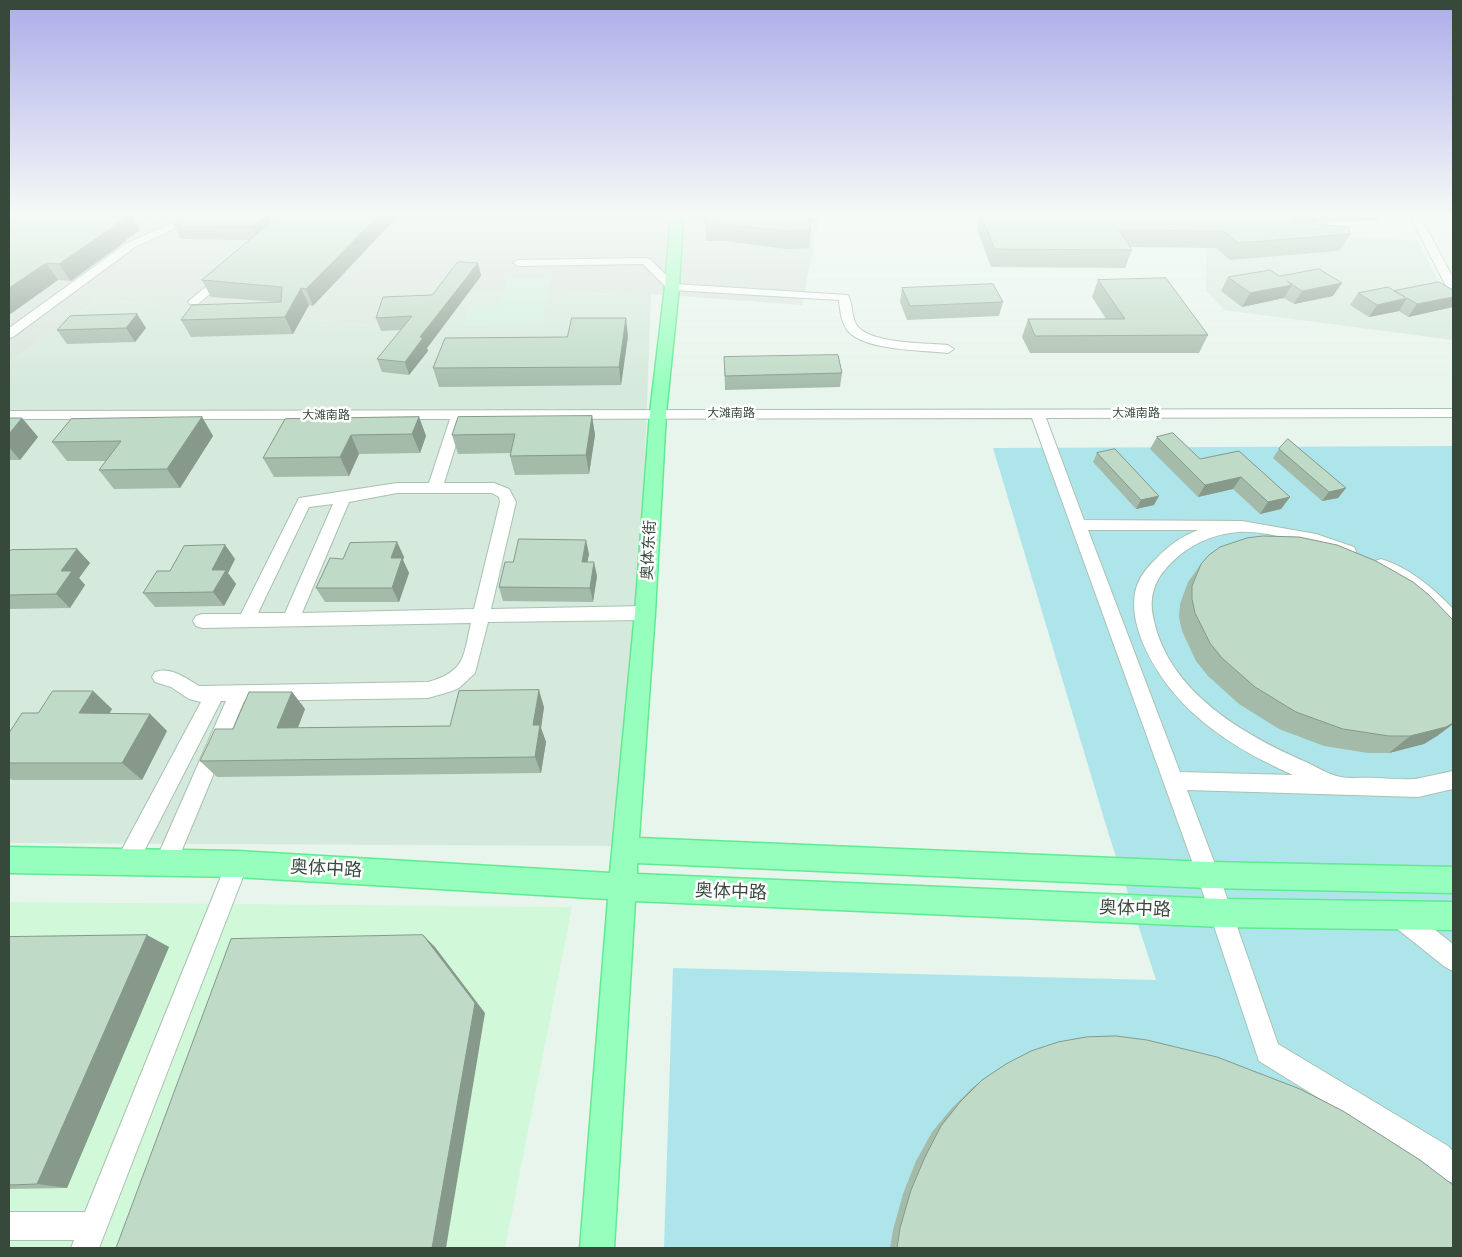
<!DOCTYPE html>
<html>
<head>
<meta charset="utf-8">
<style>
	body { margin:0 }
	#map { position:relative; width:1462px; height:1257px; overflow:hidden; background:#e8f5ec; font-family:Cabin,sans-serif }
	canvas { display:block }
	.frame { position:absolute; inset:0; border:10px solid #36493b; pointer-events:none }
</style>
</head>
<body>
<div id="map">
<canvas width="1462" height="1257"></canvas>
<div class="frame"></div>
</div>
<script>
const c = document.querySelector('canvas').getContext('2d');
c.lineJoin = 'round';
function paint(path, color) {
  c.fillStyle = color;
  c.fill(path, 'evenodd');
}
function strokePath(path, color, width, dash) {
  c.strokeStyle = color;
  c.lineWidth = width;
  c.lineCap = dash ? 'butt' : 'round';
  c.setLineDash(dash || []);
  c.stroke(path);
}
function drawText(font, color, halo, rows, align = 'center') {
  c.font = font + ' Cabin,"Noto Sans SC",sans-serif';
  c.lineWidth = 5;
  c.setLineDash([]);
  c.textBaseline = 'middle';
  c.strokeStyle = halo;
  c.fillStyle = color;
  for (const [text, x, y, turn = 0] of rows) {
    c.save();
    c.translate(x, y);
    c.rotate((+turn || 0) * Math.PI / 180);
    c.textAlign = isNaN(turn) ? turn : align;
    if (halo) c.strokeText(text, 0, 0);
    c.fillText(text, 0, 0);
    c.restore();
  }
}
const residential = new Path2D(`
	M1292,233l126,8 35,70v29l-229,-30 -18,-19v-48z
	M468,292l183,2 -20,552 -622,-3v-481l89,-63 338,32z`);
const commercial = new Path2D(`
	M9,902l563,5 -67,341h-496z`);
const industrial = new Path2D(`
	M9,214l147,3 86,-3h578l-18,91 -151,-11 -182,-2 -33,39 -338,-32 -89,63z`);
const education = new Path2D(`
	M508,279h43l-9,45 -79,2 6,-19 31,-1z`);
const green = new Path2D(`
	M1453,446v802h-789l9,-280 483,12 -48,-148 -115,-384z`);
const minor = new Path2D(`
	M193,214h13l-71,33 -122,90 -4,1v-10l118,-85z
	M1409,214h10l34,64v13l-6,-3z
	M646,258l4,1 25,25 173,11c5,8 3,20 8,29 11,20 71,19 92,21l6,4 -6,4c-26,-3 -84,-2 -101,-23 -6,-9 -7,-20 -8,-30l-167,-10 -4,-1 -25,-25 -125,2 -5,-3 5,-3z
	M225,273l4,1 2,2 -2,2 -31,26h-8l-2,-2 2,-2 31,-26z
	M1453,409v8l-407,1 38,102 158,1 74,13 38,13 2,4 -2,4 -6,2c-33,-10 -76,-27 -110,-25 -26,2 -49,13 -67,31 -17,17 -23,34 -17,58 16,72 90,114 152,141 11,5 23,13 35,15 11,2 23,0 34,1 14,0 31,3 45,0 11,-2 22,-5 33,-7v18l-35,8 -231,-7 32,85 59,169 170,102 5,5v32l-10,-4 -15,-13 -169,-105 -62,-186 -165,-457 -568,1 -20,64h50l15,6 7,13 -25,107 154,-3 6,2 3,5 -3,5 -6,2 -157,2 -13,51 -16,15 -7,3 -24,7 -184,3 -70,168 -8,3 -8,-3 -3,-7 71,-161h-5l-86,168 -8,3 -8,-3 -3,-7 3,-7 82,-153 -12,-3 -18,-12 -16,-5 -3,-5 3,-5c15,-6 31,6 44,14l229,-4c38,-11 35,-25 43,-59l-269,5 -6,-2 -3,-5 3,-5 6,-2h39l58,-116 98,-15h32l21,-64h-441v-8zM397,493h95l7,4 1,5 -26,107 -172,4 47,-111zM333,504l-48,109h-27l51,-106zM1088,530h110c-16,6 -30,16 -41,28 -10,9 -20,22 -22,35 -7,41 29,94 58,120 29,27 64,46 100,62l-113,-3z
	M1381,559c27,8 54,30 72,50v19l-6,-2 -33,-32 -39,-25 -2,-4 2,-4z
	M237,854l8,3 3,7 -149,384h-28l3,-8h-65v-28h76l141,-348 3,-7z
	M1398,904l8,3 47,37v27l-8,-4 -55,-44 -3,-8 3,-8z`);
const major = new Path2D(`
	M671,214h12l-4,73 -13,126 -11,200 -16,225 569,24 245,5v26l-245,-5 -571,-25v11l585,25 231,3v28l-231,-3 -587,-26 -21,347h-34l28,-349 -371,-22 -228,-4v-26l228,4 373,22 25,-260 15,-200 15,-126z`);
const wall = new Path2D(`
	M9,214l131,16 -14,10v1l-55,40 -13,-1 -49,35z
	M281,214l32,92 -4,-1 -16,29 -102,3 -10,-17 96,-18 -66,-5 -9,-17 47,-40 -68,-1 -7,-14 98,-4z
	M705,214h110l-1,8h-5l2,8 -2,18 -22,1 -63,-8h-18z
	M980,214h401l-4,6 -70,3 43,11 -11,17 -109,9 -14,-12 -86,-1 2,3 -7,18 -134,-1 -14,-38z
	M478,263l3,13 -54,72 1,3 -19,24 -27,-3 -5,-13 24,-29 -20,1 -5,-13 56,-23z
	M1279,276l54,20 -39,8 -10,-6 -42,9 -21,-16 7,-14z
	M1098,280l110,55 -9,18h-169l-8,-16 6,-18h78l-14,-22z
	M902,288l101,14 -4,14 -92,4 -7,-18z
	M1453,290v17l-45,10 -9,-6 -30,6 -19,-12 8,-12 36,-2z
	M137,314l9,14 -11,14 -68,2 -10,-14z
	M628,336l-7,49 -182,2 -6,-19z
	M724,357l118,16 -2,14 -115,3z
	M592,416l3,19 -6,39 -74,1 -5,-19v-3l-52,1 -6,-19z
	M202,417l11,19 -33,52 -66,1 -15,-19 7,-9h-39l-15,-19z
	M419,417l7,19 -6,17 -61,1 -10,22 -75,1 -11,-19 22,-39z
	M9,418h13l16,19 -18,23h-11z
	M1157,437l43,22 90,38 -9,12 -21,5 -27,-25 -35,8 -48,-48z
	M1279,449l67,39 -8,10 -16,3 -49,-43z
	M1097,453l57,52 -18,4 -43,-47z
	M397,542l7,15 -1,3 6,13 -10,29h-74l-9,-14 27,-29z
	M225,545l10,14 -7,14 8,11 -12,22 -69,1 -12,-14 27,-22z
	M77,549l13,14 -11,15 6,7 -15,23 -61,1v-57z
	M589,554l-2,8 10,14 -4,26 -90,-1 -4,-14 14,-25z
	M1201,564l252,56v104l-16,12 -13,8 -35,9h-21l-44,-7 -45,-17 -40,-25 -31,-28 -12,-15 -14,-30 -3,-14 1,-13 8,-22z
	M93,691l19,18 -3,4 41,1 17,17 -25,49h-130l-3,-2v-45l29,-20z
	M292,692l13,17 -7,19 152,-2 94,-19 -3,21 5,14 -5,31 -324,4 -17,-16 33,-32z
	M147,935l22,12 -102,241 -58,1v-252z
	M982,1080l471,168h-563l3,-18 10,-36 13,-33 16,-29 19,-23 21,-21z`);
const shadedWall = new Path2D(`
	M131,214l9,16 -14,10v1l-55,40 -12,-17z
	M269,214l5,12 -16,15 -7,-14z
	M380,214h20l-87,92 -7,-17z
	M46,263l12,17 -49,35v-27z
	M478,263l3,13 -54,72 1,3 -19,24 -4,-13 15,-25z
	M1342,283l-9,13 -39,8 8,-13z
	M1292,285l-8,13 -42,9 8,-14z
	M301,288l8,17 -16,29 -8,-17z
	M1453,297v10l-45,10 9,-13z
	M1407,298l-8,13 -30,6 8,-12z
	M137,314l9,14 -11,14 -9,-14z
	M626,318l2,18 -7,49 -2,-18z
	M592,416l3,19 -6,39 -3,-19z
	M202,417l11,19 -33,52 -13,-19z
	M419,417l7,19 -6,17 -8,-19z
	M22,418l16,19 -18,23 -11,-13v-13z
	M351,435l8,19 -10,22 -9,-19z
	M1241,477l-8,12 -35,8 7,-12z
	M1346,488l-8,10 -16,3 7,-9z
	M1159,496l-5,9 -18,4 5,-9z
	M1290,497l-9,12 -21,5 8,-12z
	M586,540l3,14 -4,22 -3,-14z
	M397,542l7,15 -1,3 6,13 -10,29 -7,-14 -1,-30z
	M225,545l10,14 -7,14 8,11 -12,22 -11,-14 -1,-22z
	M77,549l13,14 -11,15 6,7 -15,23 -14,-14 5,-23z
	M594,562l3,14 -4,26 -3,-14z
	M539,690l5,17 -3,21 5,14 -5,31 -6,-16 -2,-32z
	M93,691l19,18 -13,21 -20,-17z
	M292,692l13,17 -14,36 -14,-17z
	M150,714l17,17 -25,49 -20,-17z
	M1453,723v1l-16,12 -13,8 -35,9 21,-17z
	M147,935l22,12 -102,241 -30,-4z
	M423,935l12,12 50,66 -39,235h-14z`);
const building = new Path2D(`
	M9,214h122l-16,11h1l-57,39 -13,-1 -37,25z
	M187,214h81l-17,13 -77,-2z
	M281,214h99l-74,75 -5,-1 -16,29 -104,3 11,-15 89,-3 1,-15 -80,-7z
	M705,214h102l4,16 -23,1 -65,-7h-17z
	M981,214h311v8l57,5 1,7 -112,9 -14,-12 -105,-1 13,20 -137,-1z
	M458,262l20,1 -58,74 3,1 -18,24 -28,-3 35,-43 -36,2 7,-21 49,-2z
	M1319,269l23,14 -40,8 -15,-10 5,4 -42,8 -22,-16 42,-7 9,6z
	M1166,278l42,57 -173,1 -7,-17h97l-27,-39z
	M1439,282l14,8v7l-36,7 -10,-6 -30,7 -19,-12 30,-6 17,10 -11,-6z
	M993,284l10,18 -93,4 -8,-18z
	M137,314l-11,14 -69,2 13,-14z
	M572,318h54l-7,49 -186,1 12,-30 122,-1z
	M838,355l4,18 -117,3 -1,-19z
	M592,416l-6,39 -76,1 5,-22 -63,1 6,-18z
	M202,417l-35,52 -68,1 22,-29 -69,1 19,-23z
	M419,417l-7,17 -61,1 -11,22 -77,1 22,-39z
	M9,418h13l-13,16z
	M1173,433l27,26 39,-8 51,46 -22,5 -27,-25 -36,8 -48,-48z
	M1288,439l58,49 -17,4 -50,-43z
	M1115,449l44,47 -18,4 -44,-47z
	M1263,536l36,1 38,8 39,16 37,21 16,13 24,25v103l-7,4 -36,9h-21l-46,-7 -47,-17 -41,-25 -33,-29 -12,-15 -15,-30 -3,-14v-13l9,-22 8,-9 11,-8 27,-9z
	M519,539l67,1 -4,22h12l-4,26 -91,-1 6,-25h8z
	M397,542l-6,16h11l-10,30h-76l14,-30 13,1 7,-16z
	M225,545l-13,25h14l-13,22 -70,1 14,-22h13l14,-25z
	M77,549l-16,22h11l-16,23 -47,1v-43l2,-2z
	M539,690l-6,35h7l-5,32 -335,4 15,-32h18l16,-37h43l-15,36 173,-2 9,-35z
	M53,691h40l-14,22 71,1 -28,49h-113v-30l13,-20h16z
	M147,935l-110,249 -28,1v-248z
	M423,935l52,68 -43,245h-316l115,-309z
	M1116,1036l31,4 70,17 83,32 43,22 77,49 33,25v63h-556l3,-20 11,-38 14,-33 16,-31 19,-24 22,-22 24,-16 25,-13 27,-9 28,-5z`);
const farStreetnames = [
	["大滩南路",731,413],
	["大滩南路",1136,413],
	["大滩南路",326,415]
];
const streetNames = [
	["奥体东街",649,550,-87]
];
const nearStreetnames = [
	["奥体中路",326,869,3],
	["奥体中路",731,892,2],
	["奥体中路",1135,909,2]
];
paint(residential, '#d5e9dc');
paint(commercial, '#d2f8da');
paint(industrial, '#d9e4db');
paint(education, '#d1efdc');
paint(green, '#aee5eb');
strokePath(minor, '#a9c1b1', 2);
strokePath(major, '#5feb90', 3);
paint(minor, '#fff');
paint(major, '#96ffbd');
paint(wall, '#a4bbaa');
paint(shadedWall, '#86998b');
paint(building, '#bfdac6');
strokePath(building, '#86998b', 1);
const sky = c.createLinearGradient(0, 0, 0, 390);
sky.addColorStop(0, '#adaceb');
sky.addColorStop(0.55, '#f5faf6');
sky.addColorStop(1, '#f5faf600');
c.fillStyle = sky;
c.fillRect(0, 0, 1462, 390);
drawText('12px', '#36493b', '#fff', farStreetnames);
drawText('15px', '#36493b', '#fff', streetNames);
drawText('18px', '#36493b', '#fff', nearStreetnames);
</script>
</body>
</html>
